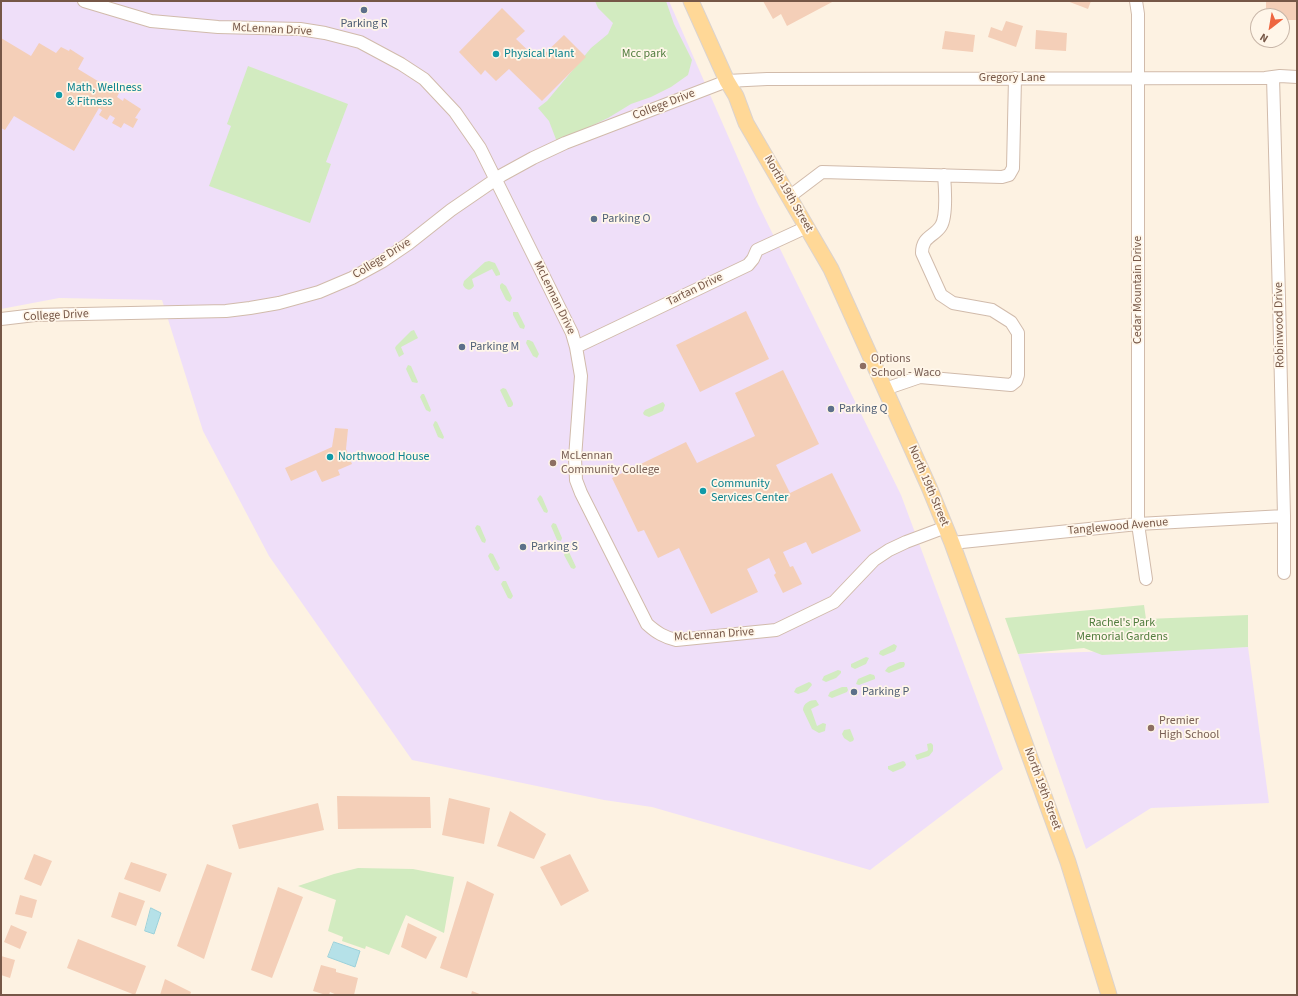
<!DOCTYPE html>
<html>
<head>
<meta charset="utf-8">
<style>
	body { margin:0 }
	#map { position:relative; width:1298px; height:996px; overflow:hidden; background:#fdf2e2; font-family:"Source Sans 3",sans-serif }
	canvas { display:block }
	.frame { position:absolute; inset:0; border:2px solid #765747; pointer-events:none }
	.north { position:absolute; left:1250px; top:8px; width:40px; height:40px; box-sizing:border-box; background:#fff6e9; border:1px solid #c8b6a8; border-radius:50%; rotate:211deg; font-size:11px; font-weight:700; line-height:16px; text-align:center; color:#765747 }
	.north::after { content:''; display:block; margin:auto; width:14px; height:18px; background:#ee6640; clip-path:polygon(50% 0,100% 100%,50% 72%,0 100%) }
</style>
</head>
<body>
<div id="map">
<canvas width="1298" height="996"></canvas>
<div class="frame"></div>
<div class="north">N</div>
</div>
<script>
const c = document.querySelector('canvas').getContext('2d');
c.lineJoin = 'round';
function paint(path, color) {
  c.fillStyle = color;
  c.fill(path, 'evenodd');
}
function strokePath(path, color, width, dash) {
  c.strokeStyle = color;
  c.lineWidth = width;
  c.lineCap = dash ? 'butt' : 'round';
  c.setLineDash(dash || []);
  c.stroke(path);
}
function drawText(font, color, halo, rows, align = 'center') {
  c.font = font + ' "Source Sans 3",sans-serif';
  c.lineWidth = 3.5;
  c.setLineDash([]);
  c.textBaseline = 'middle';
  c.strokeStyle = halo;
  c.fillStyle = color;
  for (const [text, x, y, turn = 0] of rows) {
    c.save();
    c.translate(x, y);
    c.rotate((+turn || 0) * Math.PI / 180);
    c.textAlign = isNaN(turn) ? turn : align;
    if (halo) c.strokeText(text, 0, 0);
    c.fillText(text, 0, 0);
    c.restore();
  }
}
const education = new Path2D(`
	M1,1h668l88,201 144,293 102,274 -133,101 -218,-63 -48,-7 -192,-40 -143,-204 -66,-125 -41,-131 -103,-2 -58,11z
	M1248,647l21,156 -118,5 -65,41 -68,-195z`);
const green = new Path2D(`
	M595,1h71l8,23 18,36 -4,15 -17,12 -20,10 -20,7 -23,14 -51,24 -8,-21 -11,-13 9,-7 44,-53 17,-14 5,-11 -15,-15z
	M248,66l100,38 -22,58 5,2 -21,59 -101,-37 22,-60 -4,-2z
	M489,261l6,2 5,10v2l-4,1 -4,-7 -20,10 2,7c-3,5 -8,5 -11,-1l1,-4 21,-19z
	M502,283l4,3 6,12 -2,4 -4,-2 -6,-12v-3z
	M513,312h5l7,14 -1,3 -4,-1 -7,-13z
	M414,330l4,8 -17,9 3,7 -5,3 -4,-9 1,-2 15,-15z
	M527,340h2l4,2 6,12 -2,4 -4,-2 -7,-13z
	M408,365l3,1 7,16 -1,1 -5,-1 -6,-13z
	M503,388l3,1 7,14v2l-2,2h-3l-8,-17z
	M422,394h2l7,16 -1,2 -4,-2 -6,-13z
	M663,402l2,3 -2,6 -14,6 -5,-2 -1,-2 2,-3z
	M435,421l2,1 7,15 -1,2 -5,-2 -5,-12z
	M540,495l2,2 6,14 -1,2 -3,-1 -7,-13z
	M553,523l3,1 6,14 -1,3 -4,-1 -6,-14z
	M477,525l3,1 6,14 -1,3 -3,-1 -7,-14z
	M566,551l3,1 7,15 -2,2 -3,-1 -7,-13z
	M490,553l3,1 7,14 -2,3 -3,-1 -7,-14z
	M503,581h3l7,15 -2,3 -3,-1 -7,-14z
	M1144,605l2,14 102,-4v32l-146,8 -18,-7 -66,6 -13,-36z
	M894,644l3,2 -2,5 -12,5 -4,-2 1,-3z
	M866,657l3,1 -3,6 -11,5 -4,-2v-3z
	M900,662h4l1,2 -1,3 -15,6 -4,-2 3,-4z
	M838,670l3,1v2l-5,5 -10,4 -4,-2 2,-4z
	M870,674l4,1 1,2v2l-16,6 -3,-1 2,-5z
	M809,682l2,1 1,2 -5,6 -9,3 -4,-2 2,-4z
	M842,687h5l1,3 -1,2 -15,6 -4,-2 2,-4z
	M816,700l3,5 -8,4 6,17 6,-3 3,1 -1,7 -6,2 -7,-4 -9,-19c0,-7 7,-10 13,-10z
	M850,729l4,10 -1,2 -3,1 -6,-4 -2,-4 2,-4z
	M931,743l2,2v6l-4,5 -12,4 -2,-5 12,-4 1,-1 -1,-6z
	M903,761l2,1 1,3 -3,3 -10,4 -5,-3v-3h1z
	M358,868l55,1 41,8 -10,56 -38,-18 -17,40 -23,-9 -1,3 -23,-8 1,-4 -15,-6 8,-31 -38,-14 36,-12z`);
const water = new Path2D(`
	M151,908l10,5 -7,21 -9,-3z
	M334,942l26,9 -5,16 -27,-10z`);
const building = new Path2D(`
	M763,1h71l-47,25 -6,-12 -8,5z
	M1067,1h24l-3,8z
	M1266,1h31v19h-15v-4h-16z
	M502,8l23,23 -9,8 22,21 26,-25 22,22 -44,44 -33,-32 -13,12 -11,-11 -4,5 -22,-23z
	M1006,21l17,5 -7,21 -28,-10 3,-10 11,4z
	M1036,30l31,3 -1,18 -31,-2z
	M945,31l30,4 -2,17 -31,-3z
	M1,38l30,18 8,-13 17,10 5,-6 8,4 1,-2 14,9 -6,11 28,17 -1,4 3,2 2,-4 9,5 -2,4 6,4 1,-3 17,11 -6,9 3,1 -5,9 -9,-5 -3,5 -9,-5 3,-5 -5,-3 -3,5 -8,-5 3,-5 -3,-2 -25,43 -60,-35 -9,14 -4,-2z
	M746,311l23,48 -69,33 -24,-47z
	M783,370l36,74 -43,21 14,28 42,-20 29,58 -49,23 -6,-12 -23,10 7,15 3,-1 9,18 -19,9 -9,-18 2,-2 -7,-15 -22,11 11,23 -47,22 -32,-66 -21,10 -14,-28 -6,2 -26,-54 74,-36 11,21 58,-27 -20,-43z
	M335,428l13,1 -2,20 6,15 -14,6 2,5 -18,7 -6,-12 -25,11 -6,-13 47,-21z
	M337,796l93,1 1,31 -93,1z
	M449,798l41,10 -6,36 -42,-9z
	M318,803l6,27 -85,19 -7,-24z
	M510,811l36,23 -12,25 -37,-13z
	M34,854l18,7 -11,25 -17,-7z
	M570,854l19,37 -28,15 -21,-39z
	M131,862l36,12 -7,18 -36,-13z
	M207,864l25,9 -28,86 -27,-13z
	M467,881l27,13 -27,84 -27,-10z
	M278,887l25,10 -31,81 -21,-8z
	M119,892l26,9 -9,25 -25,-9z
	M20,895l17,5 -5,18 -17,-4z
	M408,923l29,14 -11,22 -25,-12z
	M11,925l16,7 -7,17 -16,-7z
	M78,939l68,27 -11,29 -68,-27z
	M1,956l14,4 -5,18 -9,-3z
	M321,965l15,4v3l22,6 -4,17h-17l-7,-3 -1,3h-3l-13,-4z
	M165,979l26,13 -1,3h-30z
	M472,991l10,4h-11z`);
const minor = new Path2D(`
	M84,1l67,20 67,6 82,2 25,4 35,9 41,22 23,15 31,33 25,36 92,185 4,14 5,29 -6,82 1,22 5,13 66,131c10,9 17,13 29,16l100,-10 58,-28 40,-42 15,-10 17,-8 40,-15
	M1136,1l2,13v510l8,55
	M1273,77l6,221 5,218v57
	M789,197l33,-25 180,5 7,-2 4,-7 2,-90
	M1,319l34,-4 191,-4 24,-3 29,-5 40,-11 33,-14 31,-17 25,-17 43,-34 51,-35 31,-17 32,-15 162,-62 40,-2 498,-1 15,-2 17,1
	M576,347l172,-82 5,-6 4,-9 50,-23
	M885,389l35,-12 91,8 5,-4 2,-6v-42l-7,-11 -19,-12 -39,-7 -12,-8 -19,-42c0,-17 12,-16 19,-27 6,-10 4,-39 3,-51
	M952,543l186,-19 146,-8`);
const major = new Path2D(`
	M691,1l36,80 9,15 10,27 85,146 98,218 23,56 116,319 41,133`);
const markers = [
	[364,10,4,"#5c6f8a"],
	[496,54,4,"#0f9aa8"],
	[59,95,4,"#0f9aa8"],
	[594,219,4,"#5c6f8a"],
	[462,347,4,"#5c6f8a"],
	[863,366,4,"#8d6e63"],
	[831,409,4,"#5c6f8a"],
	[330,457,4,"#0f9aa8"],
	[553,463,4,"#8d6e63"],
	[703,491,4,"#0f9aa8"],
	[523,547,4,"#5c6f8a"],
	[854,692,4,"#5c6f8a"],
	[1151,728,4,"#8d6e63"]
];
const serviceNames = [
	["Parking R",364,24,"center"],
	["Parking O",602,219],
	["Parking M",470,347],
	["Parking Q",839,409],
	["Parking S",531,547],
	["Parking P",862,692]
];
const streetNames = [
	["McLennan Drive",272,30,3],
	["Gregory Lane",1012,78],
	["College Drive",664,105,-21],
	["North 19th Street",788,194,60],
	["College Drive",382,259,-32],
	["Tartan Drive",695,290,-26],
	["Cedar Mountain Drive",1138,290,-90],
	["McLennan Drive",554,298,64],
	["College Drive",56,316,-3],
	["Robinwood Drive",1280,325,-91],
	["North 19th Street",928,486,67],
	["Tanglewood Avenue",1118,527,-5],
	["McLennan Drive",714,635,-4],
	["North 19th Street",1042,789,70]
];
const cultureNames = [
	["Physical Plant",504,54],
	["Math, Wellness",67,88],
	["& Fitness",67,102],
	["Northwood House",338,457],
	["Community",711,484],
	["Services Center",711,498]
];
const parkNames = [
	["Mcc park",644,54],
	["Rachel's Park",1122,623],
	["Memorial Gardens",1122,637]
];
const educationNames = [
	["Options",871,359],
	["School - Waco",871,373],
	["McLennan",561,456],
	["Community College",561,470],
	["Premier",1159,721],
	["High School",1159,735]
];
paint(education, '#efdff9');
paint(green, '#d2ebc0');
paint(water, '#b5e1e8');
strokePath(water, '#9bd1da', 1);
paint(building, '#f4cfb8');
strokePath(minor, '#d1bbab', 14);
strokePath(major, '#dbd3cf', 17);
strokePath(minor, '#fff', 12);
strokePath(major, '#ffd897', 15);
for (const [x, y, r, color] of markers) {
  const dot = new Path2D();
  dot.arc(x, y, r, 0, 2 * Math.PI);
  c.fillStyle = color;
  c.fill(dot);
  strokePath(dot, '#fff6e9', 1.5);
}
drawText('12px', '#4e5e75', '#fff6e9', serviceNames, 'left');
drawText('12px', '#765747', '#fff6e9', streetNames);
drawText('12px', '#0d838f', '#fff6e9', cultureNames, 'left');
drawText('12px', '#517d3e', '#fff6e9', parkNames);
drawText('12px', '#785e54', '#fff6e9', educationNames, 'left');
</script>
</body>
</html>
